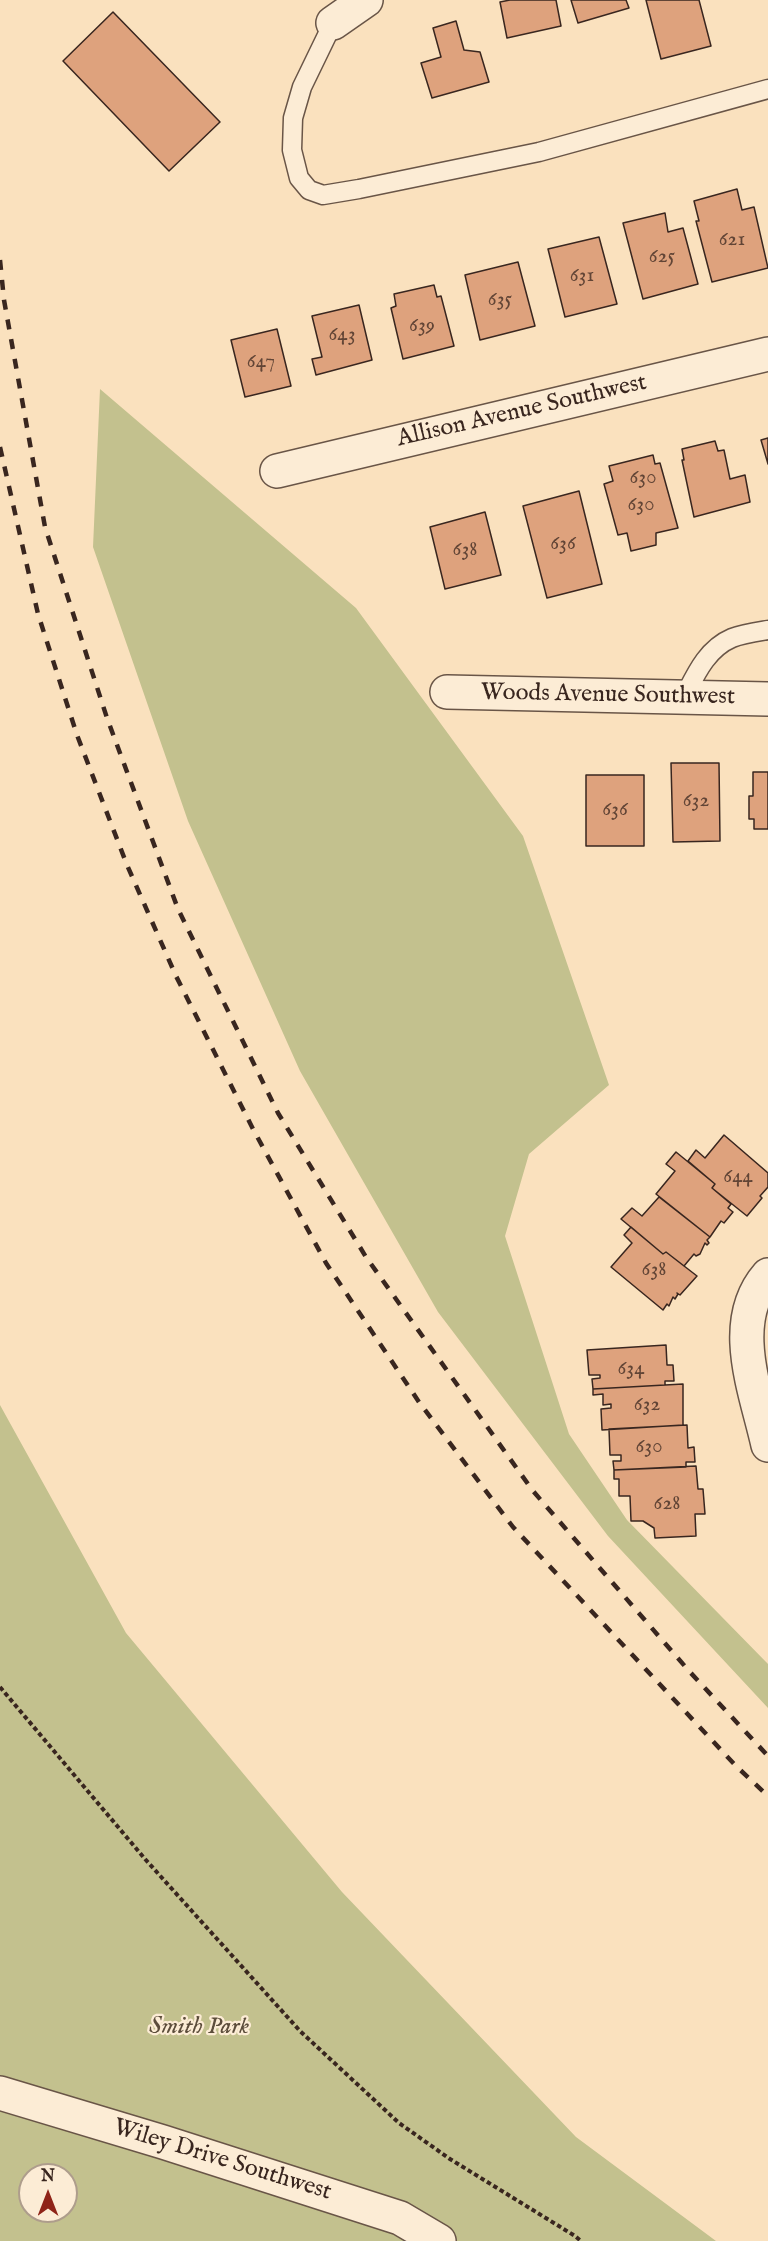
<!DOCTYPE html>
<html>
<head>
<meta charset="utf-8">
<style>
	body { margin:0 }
	#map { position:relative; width:768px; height:2241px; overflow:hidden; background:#fae1be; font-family:"IM FELL English",serif }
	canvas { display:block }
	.north { position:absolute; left:18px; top:2163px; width:60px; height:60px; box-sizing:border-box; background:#fcecd5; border:2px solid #ae9d8c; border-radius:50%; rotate:0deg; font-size:16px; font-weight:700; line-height:24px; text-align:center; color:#39261f }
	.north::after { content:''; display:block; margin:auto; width:21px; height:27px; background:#8f2418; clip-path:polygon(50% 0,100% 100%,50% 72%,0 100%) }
</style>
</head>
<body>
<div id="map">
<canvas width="768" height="2241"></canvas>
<div class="north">N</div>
</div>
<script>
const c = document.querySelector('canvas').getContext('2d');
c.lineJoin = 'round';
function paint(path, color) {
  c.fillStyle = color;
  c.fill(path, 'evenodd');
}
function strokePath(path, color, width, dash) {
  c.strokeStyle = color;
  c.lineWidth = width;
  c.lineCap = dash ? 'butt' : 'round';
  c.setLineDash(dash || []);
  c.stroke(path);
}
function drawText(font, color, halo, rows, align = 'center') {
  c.font = font + ' "IM FELL English",serif';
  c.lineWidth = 4.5;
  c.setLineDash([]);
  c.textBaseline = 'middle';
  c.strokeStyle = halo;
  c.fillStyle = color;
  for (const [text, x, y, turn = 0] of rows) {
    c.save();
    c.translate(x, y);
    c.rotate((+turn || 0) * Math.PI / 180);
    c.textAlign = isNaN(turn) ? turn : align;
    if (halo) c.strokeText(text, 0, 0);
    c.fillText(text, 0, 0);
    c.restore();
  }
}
const green = new Path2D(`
	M100,389l256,219 167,228 86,249 -80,69 -24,82 64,198 58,86 141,144v44l-160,-172 -170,-224 -138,-241 -112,-250 -95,-274z
	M0,1405l126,228 216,259 234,245 140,104h-716zM30,2175h36v36h-36z`);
const building = new Path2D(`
	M510,0h46l5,26 -54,12 -7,-36z
	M571,0h55l3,8 -51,15z
	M646,0h53l12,46 -50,13z
	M113,12l107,110 -51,49 -106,-110z
	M456,21l8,29 16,2 9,30 -57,16 -11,-35 20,-6 -8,-29z
	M737,189l5,21 12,-3 14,61 -56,14 -16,-61h3l-5,-20z
	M665,213l3,19 15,-4 15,56 -55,15 -20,-76z
	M599,237l18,67 -52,13 -17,-68z
	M518,262l17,64 -55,14 -15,-65z
	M434,285l3,12 4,-1 13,50 -51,13 -12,-51 5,-2 -2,-12z
	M359,305l13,55 -56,15 -4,-16 10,-2 -10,-41z
	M277,329l14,57 -46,11 -14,-57z
	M768,438v26l-7,-24z
	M715,441l3,10 6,-1 6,29 15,-4 5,27 -56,15 -12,-57h2l-2,-11z
	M653,455l2,9 5,-1 18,65 -22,5v12l-25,6 -4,-18 -9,2 -14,-51 9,-3 -4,-15z
	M579,491l23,93 -55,14 -24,-92z
	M485,512l16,63 -56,14 -15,-62z
	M671,763h48l1,78 -47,1z
	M753,772h15v57h-14v-10h-5v-23h4z
	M586,775h58v71h-58z
	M724,1135l44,38v14l-8,9 2,2 -15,18 -35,-28 3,-4 -27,-23 8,-11 9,8z
	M676,1152l39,32 -3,4 19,16 -3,4 5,4 -9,11 -3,-2 -11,16 -54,-43 19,-23 -9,-7z
	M659,1197l51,40 -3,3 2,3 -2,2 -2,-2 -5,11 -4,2 -2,-2 -10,12 -18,-14 -3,2 -42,-35 11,-11 10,8z
	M631,1227l32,27 3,-2 31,24 -17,19 -3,-2 1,1 -3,5 -2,-2 -4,9 -2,-2 -4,6 -52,-43 21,-24 -8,-8z
	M666,1345l1,20h6l1,16h-9v4l-72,4 -1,-10 8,-1v-3h-11l-2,-25z
	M683,1384v41l-81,5 -1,-21 10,-1v-4l-8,1v-11l-10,1v-6z
	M687,1425l1,23 6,-1 1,15h-9v5l-72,3 -1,-9h8v-6h-11l-1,-26z
	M696,1466l2,23h5l2,25h-10l1,22 -41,2 -1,-10 -11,-7h-12l-1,-25h-11v-17h-5v-9z`);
const path = new Path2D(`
	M0,1687l145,172 155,172 99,92 51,36 125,77 6,5`);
const service = new Path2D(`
	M333,23l-31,64 -9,31 -1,32 7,28 10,12 14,5 36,-6 180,-37 229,-63
	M683,699c12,-23 23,-50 49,-61 10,-4 24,-6 36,-8`);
const minor = new Path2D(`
	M333,23l33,-23
	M277,471l491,-117
	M447,692l321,7
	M768,1275c-41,47 -12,116 0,170
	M0,2093l163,49 237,76 39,23`);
const rail = new Path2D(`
	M0,260l4,40 41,227 62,191 71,191 100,204 88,144 167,234 156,180 79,85
	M0,447l38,167 39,121 50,130 49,111 77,153 73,134 93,139 94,125 223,239 32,30`);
const numberNames = [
	["621",732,241],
	["625",662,258],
	["631",582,277],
	["635",500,301],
	["639",422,327],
	["643",342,336],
	["647",261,363],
	["630",643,479],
	["630",641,506],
	["636",563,545],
	["638",465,551],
	["632",696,802],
	["636",615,811],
	["644",738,1178],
	["638",654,1271],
	["634",631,1370],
	["632",647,1406],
	["630",649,1448],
	["628",667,1505]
];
const streetNames = [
	["Allison Avenue Southwest",522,412,-13],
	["Woods Avenue Southwest",608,696,1],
	["Wiley Drive Southwest",222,2161,17]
];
const parkNames = [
	["Smith Park",199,2028]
];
paint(green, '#c3c18e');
paint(building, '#dea27d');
strokePath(building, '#39261f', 1.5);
strokePath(service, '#695547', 21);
strokePath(minor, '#695547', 36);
strokePath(path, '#39261f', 4, [4.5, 3]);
strokePath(service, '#fcecd5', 18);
strokePath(minor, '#fcecd5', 33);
strokePath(rail, '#39261f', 4.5, [10, 10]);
drawText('21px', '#624536', null, numberNames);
drawText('24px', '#39261f', '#fcecd5', streetNames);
drawText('italic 24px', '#5c4d3b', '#fcecd5', parkNames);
</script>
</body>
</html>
